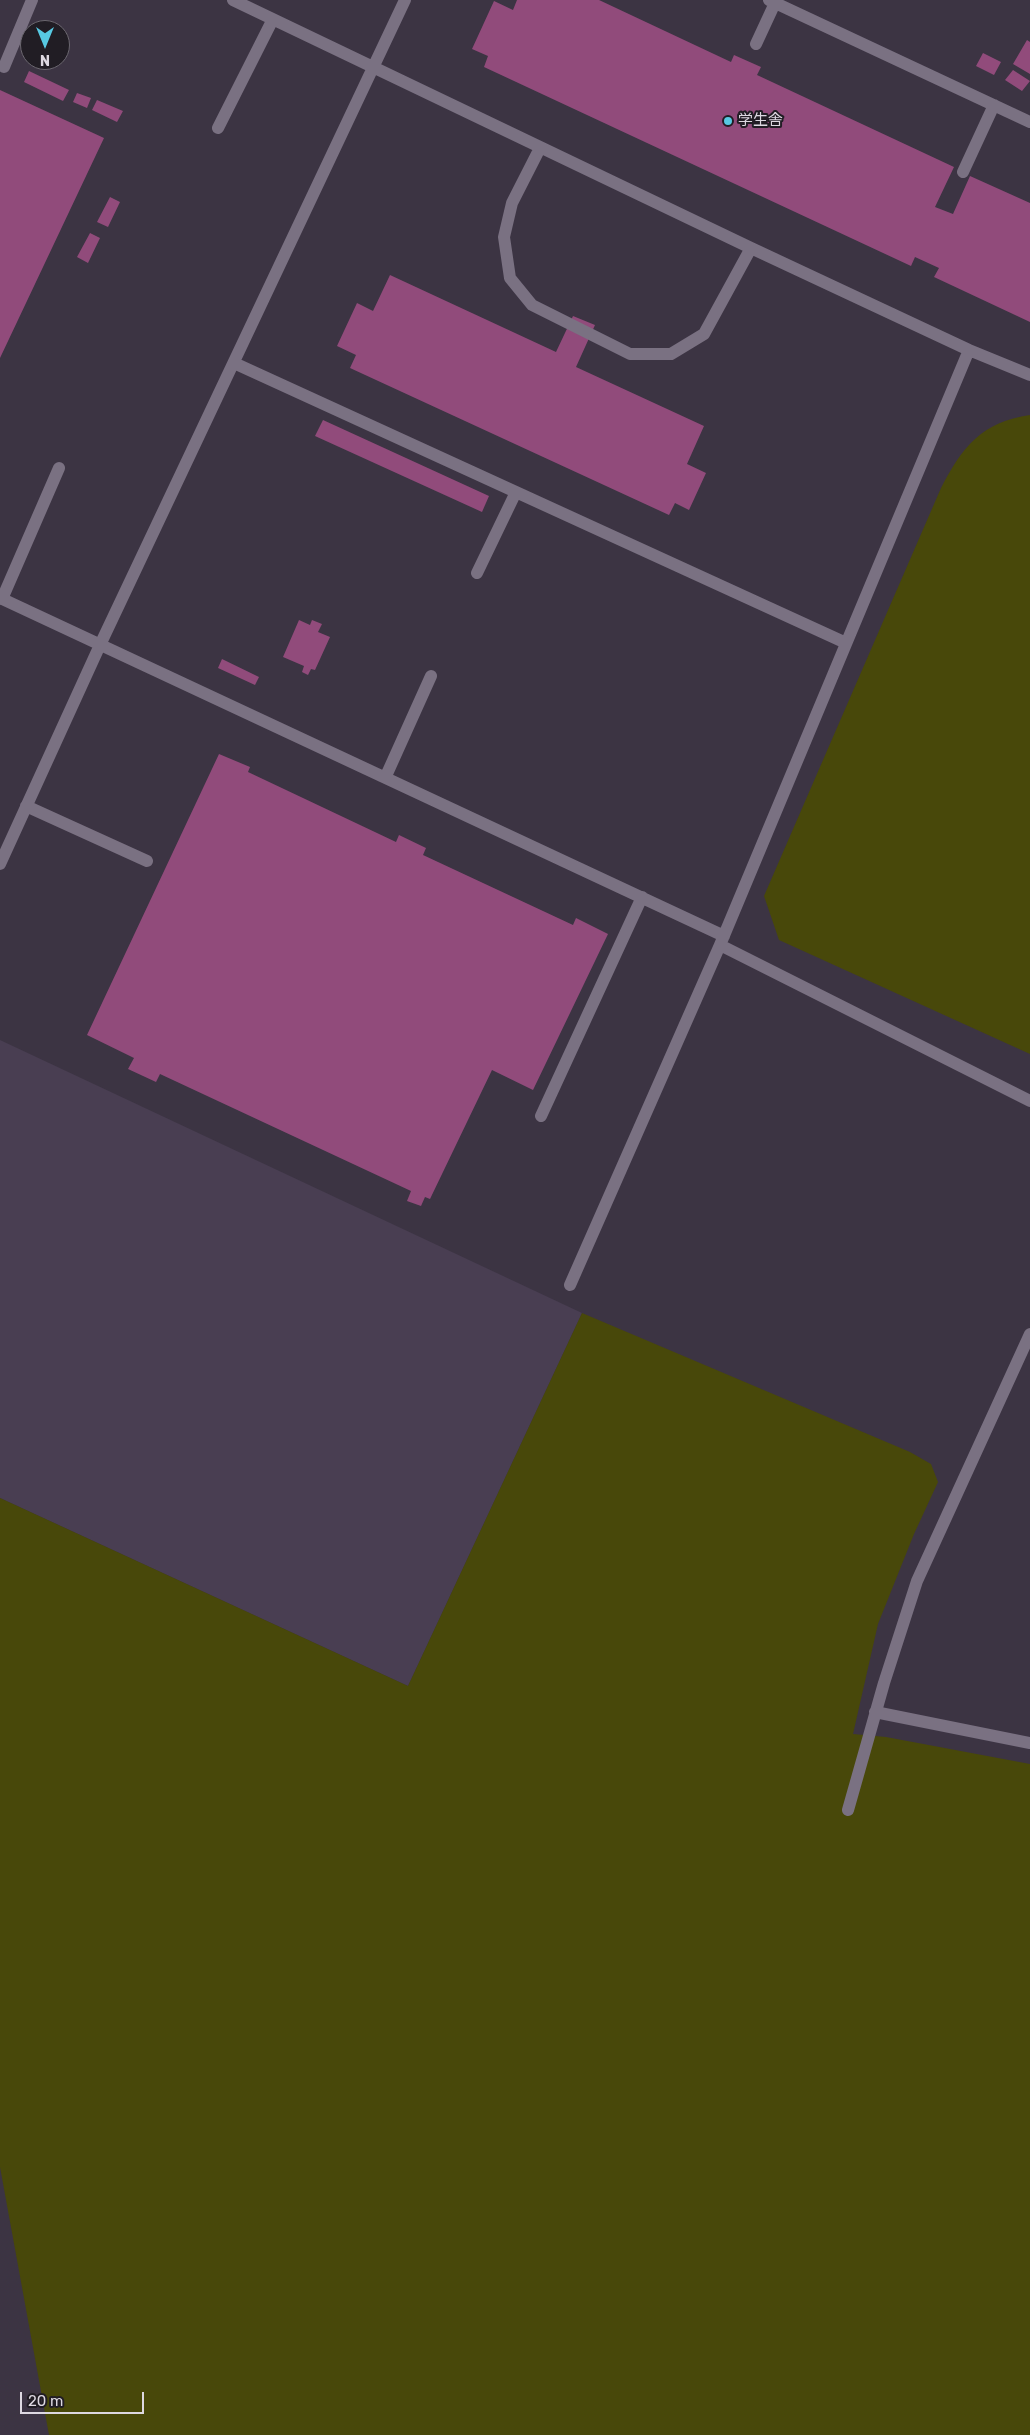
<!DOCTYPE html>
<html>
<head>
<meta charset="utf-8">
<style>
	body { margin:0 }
	#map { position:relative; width:1030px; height:2435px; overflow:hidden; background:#3c3443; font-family:Rubik,sans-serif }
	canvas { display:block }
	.north { position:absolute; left:20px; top:20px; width:50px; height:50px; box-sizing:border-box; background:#211d24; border:1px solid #6c6870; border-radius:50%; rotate:180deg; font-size:14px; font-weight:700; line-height:20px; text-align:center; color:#ddd8e1 }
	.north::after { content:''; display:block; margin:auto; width:18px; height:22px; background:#57c9e2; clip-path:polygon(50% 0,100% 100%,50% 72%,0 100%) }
	.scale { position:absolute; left:20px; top:2392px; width:124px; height:22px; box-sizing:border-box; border:2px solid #ddd8e1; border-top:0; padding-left:6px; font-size:15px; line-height:18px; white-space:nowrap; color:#ddd8e1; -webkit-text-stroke:4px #211d24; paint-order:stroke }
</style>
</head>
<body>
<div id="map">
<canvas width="1030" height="2435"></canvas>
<div class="north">N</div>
<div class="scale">20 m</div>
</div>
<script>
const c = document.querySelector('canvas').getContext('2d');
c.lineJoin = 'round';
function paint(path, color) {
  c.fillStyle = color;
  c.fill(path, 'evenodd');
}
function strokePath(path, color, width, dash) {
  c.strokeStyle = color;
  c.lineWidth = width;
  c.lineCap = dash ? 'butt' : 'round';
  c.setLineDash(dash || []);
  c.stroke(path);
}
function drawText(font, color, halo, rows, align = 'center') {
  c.font = font + ' Rubik,"Noto Sans JP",sans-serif';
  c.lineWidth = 4;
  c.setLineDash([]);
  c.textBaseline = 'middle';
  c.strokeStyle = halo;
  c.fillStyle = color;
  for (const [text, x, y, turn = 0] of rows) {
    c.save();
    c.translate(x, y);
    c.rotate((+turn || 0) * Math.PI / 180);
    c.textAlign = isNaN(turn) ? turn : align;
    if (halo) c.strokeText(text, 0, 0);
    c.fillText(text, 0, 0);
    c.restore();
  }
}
const built = new Path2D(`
	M0,1040l582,273 -174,373 -408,-188z`);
const green = new Path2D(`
	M1030,415v639l-251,-114 -15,-44 177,-408c21,-41 41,-66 89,-73z
	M582,1313l328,139 21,12 7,18 -24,52 -36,90 -25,110 33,3 144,27v671h-981l-49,-268v-669l408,188z`);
const building = new Path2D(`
	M517,0h82l132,62 3,-7 27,12 -4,8 197,92 -19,40 18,7 17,-38 60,27v119l-96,-45 5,-9 -24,-11 -4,9 -427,-199 4,-11 -16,-7 22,-48 19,9z
	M1027,40l3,2v32l-17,-10z
	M983,53l18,9 -7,13 -18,-9z
	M1013,70l17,11 -8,10 -17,-11z
	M29,71l40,19 -6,11 -39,-19z
	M0,90l104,48 -104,220z
	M77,93l14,5 -4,10 -14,-6z
	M97,100l26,11 -6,11 -25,-12z
	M110,197l10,5 -12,25 -11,-5z
	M90,233l10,5 -12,25 -11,-6z
	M390,275l166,77 17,-36 22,9 -19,42 128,59 -17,38 19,9 -17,37 -14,-7 -6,12 -319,-147 6,-13 -19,-9 20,-43 16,8z
	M323,420l166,76 -7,16 -167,-76z
	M299,620l11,5 2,-5 10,4 -4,8 12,5 -15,33 -4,-1 -3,6 -6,-3 2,-6 -21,-9z
	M222,659l37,18 -4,8 -37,-17z
	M219,754l31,13 -2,5 148,70 3,-7 27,13 -3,7 150,70 3,-7 32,16 -75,156 -41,-20 -62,129 -5,-2 -4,9 -14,-5 4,-10 -251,-117 -4,8 -28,-13 6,-11 -47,-23z`);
const service = new Path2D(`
	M233,0l518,248 218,102 61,25
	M769,0l261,122
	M756,44l19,-41
	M4,67l28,-67
	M218,128l55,-109
	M540,148l-28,55 -8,34 6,41 22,27 98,49h41l33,-20 47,-86
	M963,172l31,-67
	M234,363l612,280
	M477,573l39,-81
	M0,598l724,338
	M2,599l57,-131
	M386,776l45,-100
	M26,806l121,55
	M0,864l100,-219 305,-645
	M720,945l310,156
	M541,1116l101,-219
	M570,1285l150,-340 249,-595
	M875,1712l155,31
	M848,1810l36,-127 33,-102 113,-247`);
const markers = [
	[728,121,5,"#57c9e2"]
];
const poiNames = [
	["学生舎",738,121]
];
paint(built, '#493e52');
paint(green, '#48480a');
paint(building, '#914b7b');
strokePath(service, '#7a7182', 12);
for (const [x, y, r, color] of markers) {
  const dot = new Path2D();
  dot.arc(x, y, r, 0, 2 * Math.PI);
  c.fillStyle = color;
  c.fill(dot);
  strokePath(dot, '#211d24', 2);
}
drawText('15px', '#ddd8e1', '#211d24', poiNames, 'left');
</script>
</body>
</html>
